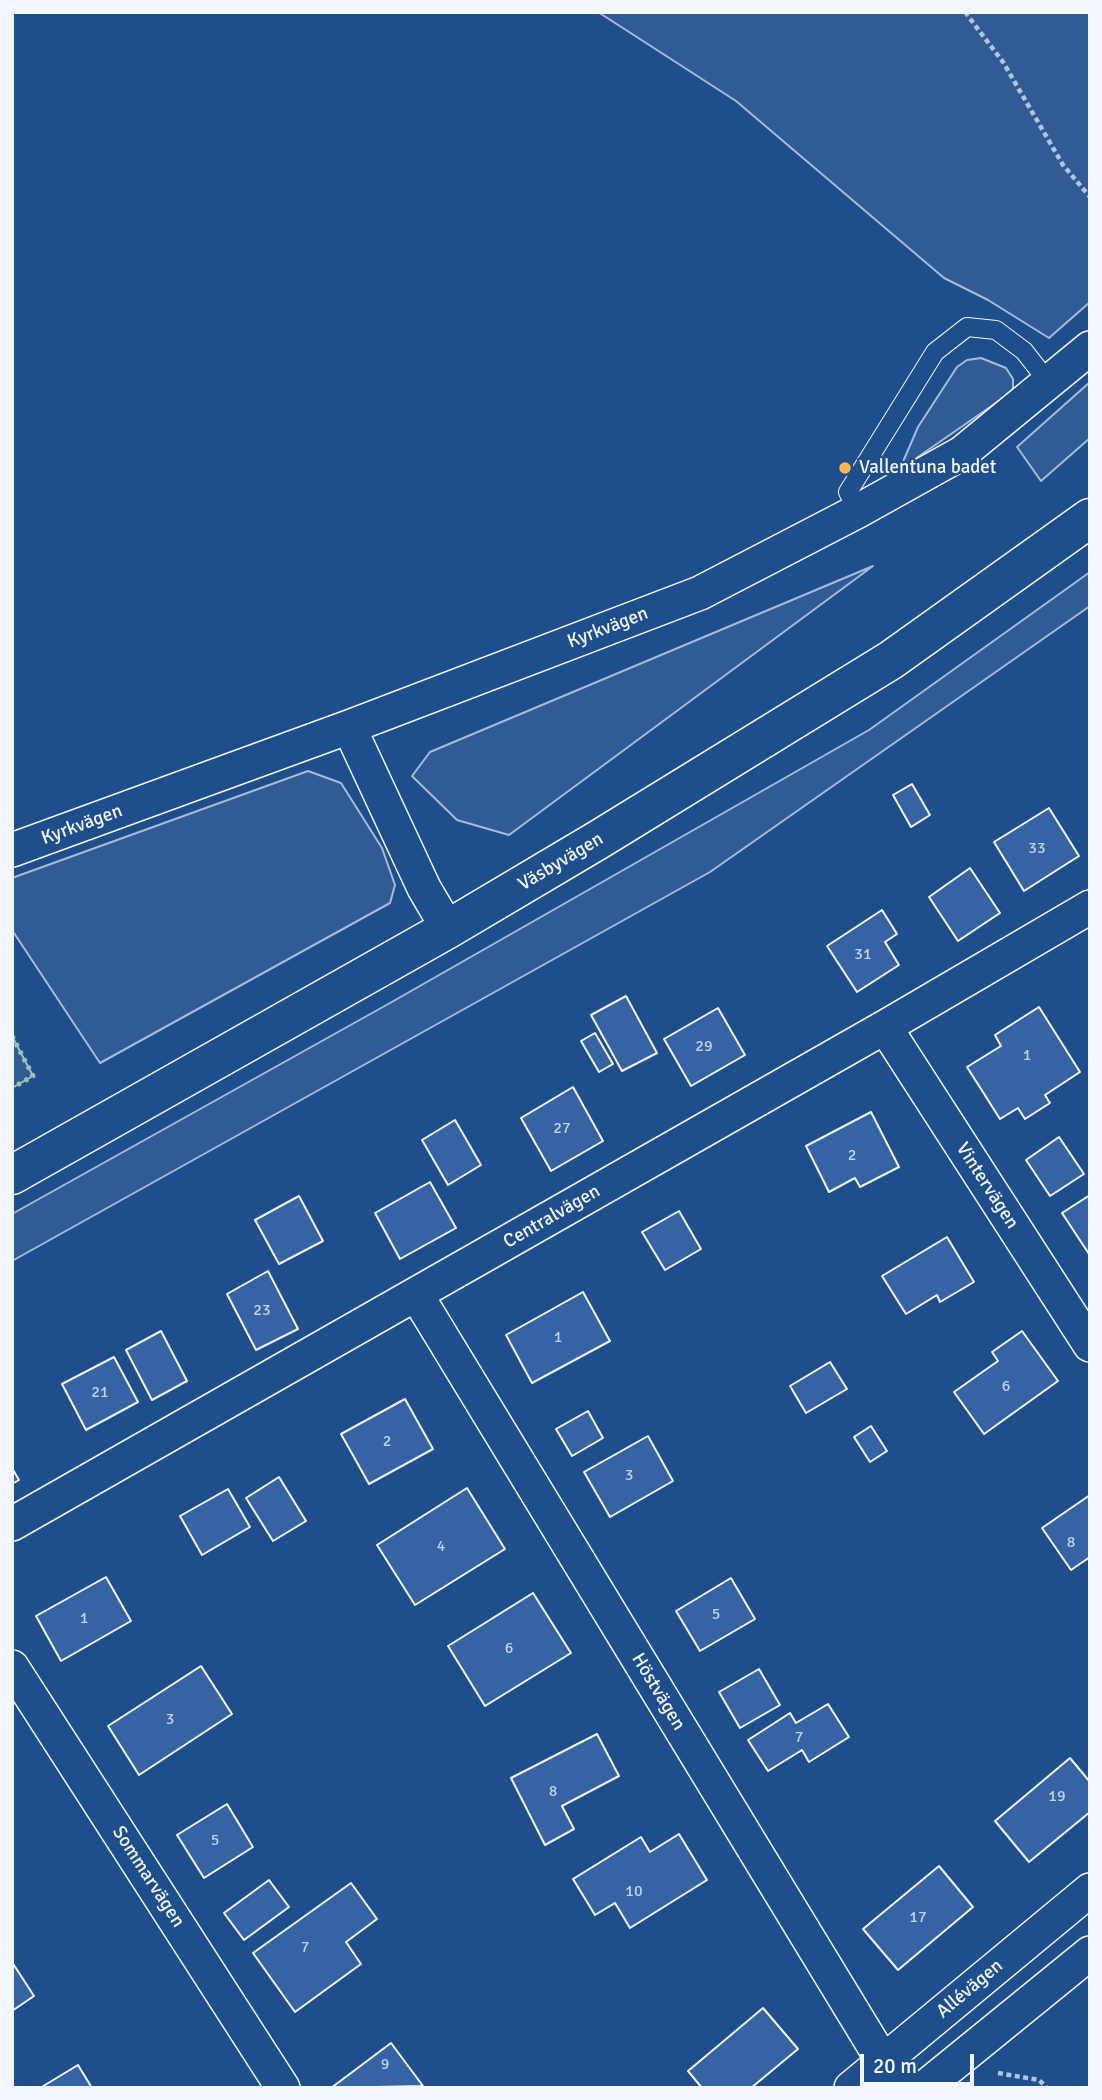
<!DOCTYPE html>
<html>
<head>
<meta charset="utf-8">
<style>
	body { margin:0 }
	#map { position:relative; width:1102px; height:2100px; overflow:hidden; background:#1f4e8c; font-family:Signika,sans-serif }
	canvas { display:block }
	.frame { position:absolute; inset:0; border:14px solid #f2f6ff; pointer-events:none }
	.scale { position:absolute; left:860px; top:2054px; width:114px; height:32px; box-sizing:border-box; border:4px solid #f2f6ff; border-top:0; padding-left:9px; font-size:21px; line-height:24px; white-space:nowrap; color:#f2f6ff; -webkit-text-stroke:5px #1f4e8c; paint-order:stroke }
</style>
</head>
<body>
<div id="map">
<canvas width="1102" height="2100"></canvas>
<div class="frame"></div>
<div class="scale">20 m</div>
</div>
<script>
const c = document.querySelector('canvas').getContext('2d');
c.lineJoin = 'round';
function paint(path, color) {
  c.fillStyle = color;
  c.fill(path, 'evenodd');
}
function strokePath(path, color, width, dash) {
  c.strokeStyle = color;
  c.lineWidth = width;
  c.lineCap = dash ? 'butt' : 'round';
  c.setLineDash(dash || []);
  c.stroke(path);
}
function drawText(font, color, halo, rows, align = 'center') {
  c.font = font + ' Signika,sans-serif';
  c.lineWidth = 5;
  c.setLineDash([]);
  c.textBaseline = 'middle';
  c.strokeStyle = halo;
  c.fillStyle = color;
  for (const [text, x, y, turn = 0] of rows) {
    c.save();
    c.translate(x, y);
    c.rotate((+turn || 0) * Math.PI / 180);
    c.textAlign = isNaN(turn) ? turn : align;
    if (halo) c.strokeText(text, 0, 0);
    c.fillText(text, 0, 0);
    c.restore();
  }
}
const built = new Path2D(`
	M598,12h492v290l-41,36 -61,-38 -44,-22 -208,-177z
	M981,358l25,10 7,11v12l-108,75 -3,-2 16,-37 39,-60 10,-7z
	M1090,382v56l-49,43 -24,-34z
	M873,566l-364,269 -52,-15 -45,-44 18,-24z
	M1090,572v34l-380,266 -698,389v-47l378,-211 479,-273z
	M308,771l33,12 41,65 13,37 -5,18 -290,160 -88,-133v-52z
	M12,1036l21,40 -21,12z`);
const building = new Path2D(`
	M912,784l18,31 -19,12 -18,-32z
	M1049,808l30,48 -55,35 -30,-49z
	M970,868l30,45 -42,28 -29,-44z
	M882,910l15,24 -12,8 14,23 -42,27 -30,-46z
	M626,996l31,57 -35,18 -31,-56z
	M1039,1007l41,65 -35,23 5,8 -25,16 -7,-11 -18,11 -33,-52 34,-21 -6,-11z
	M718,1008l27,47 -54,31 -27,-47z
	M595,1033l18,31 -14,8 -18,-31z
	M573,1087l30,54 -52,30 -30,-53z
	M871,1112l28,55 -39,20 -5,-9 -26,14 -23,-46z
	M455,1120l26,45 -33,20 -26,-45z
	M1059,1137l25,37 -34,22 -24,-36z
	M430,1182l26,46 -56,31 -25,-46z
	M1090,1195v58l-1,1 -27,-41z
	M299,1196l24,45 -44,23 -24,-44z
	M679,1211l22,38 -36,21 -23,-38z
	M947,1237l27,45 -34,20 -3,-7 -31,19 -24,-38z
	M268,1271l30,58 -42,21 -29,-56z
	M583,1292l27,49 -78,42 -26,-48z
	M161,1331l26,50 -35,19 -26,-50z
	M1022,1331l36,50 -74,53 -30,-42 44,-31 -6,-9z
	M114,1357l24,45 -52,28 -24,-46z
	M830,1362l17,27 -41,24 -16,-27z
	M405,1399l28,50 -64,35 -28,-50z
	M588,1411l15,27 -31,18 -16,-27z
	M871,1426l16,25 -17,11 -16,-25z
	M648,1436l25,45 -63,36 -26,-45z
	M12,1468l7,12 -7,4z
	M279,1477l27,44 -33,20 -27,-43z
	M467,1488l38,61 -90,56 -38,-60z
	M228,1489l22,38 -48,28 -22,-39z
	M1090,1495v62l-19,13 -29,-42z
	M106,1577l25,44 -70,40 -25,-45z
	M731,1578l24,41 -55,32 -24,-40z
	M533,1593l38,60 -86,53 -37,-60z
	M201,1666l31,48 -93,61 -31,-49z
	M759,1669l21,36 -40,23 -21,-36z
	M828,1704l21,33 -40,25 -7,-12 -34,21 -20,-31 42,-27 6,10z
	M597,1734l22,42 -57,30 12,23 -29,16 -34,-67z
	M1070,1758l20,24v30l-61,50 -34,-41z
	M227,1804l26,43 -49,31 -27,-43z
	M679,1834l28,46 -77,48 -15,-25 -20,12 -22,-36 68,-42 9,15z
	M939,1866l34,41 -75,63 -35,-41z
	M269,1880l20,27 -45,33 -20,-27z
	M351,1883l26,36 -31,23 15,22 -66,48 -42,-59z
	M12,1962l22,34 -22,15z
	M763,2008l35,41 -47,39h-49l-14,-17z
	M391,2043l32,43 -92,2z
	M78,2065l14,23h-52z`);
const path = new Path2D(`
	M965,12l38,50 60,103 27,32
	M998,2073l41,7 8,8`);
const lane = new Path2D(`
	M858,511l-10,-19 87,-140 32,-25 29,3 28,21 25,32`);
const street = new Path2D(`
	M349,727l75,161 24,41
	M12,850l337,-123 351,-134 158,-82 104,-58 128,-105
	M885,1027l205,318
	M416,1294l467,767 20,27
	M12,1524l873,-497 205,-120
	M12,1667l271,421
	M851,2088l239,-198
	M924,2088l166,-135`);
const secondary = new Path2D(`
	M12,1175l436,-246 150,-89 293,-180 199,-142`);
const hedge = new Path2D(`
	M12,1036l21,40 -21,12`);
const markers = [
	[845,468,7,"#ffb74d"]
];
const numberNames = [
	["33",1037,849],
	["31",863,955],
	["29",704,1047],
	["1",1027,1056],
	["27",562,1129],
	["2",852,1156],
	["23",262,1311],
	["1",558,1338],
	["6",1006,1387],
	["21",100,1393],
	["2",387,1442],
	["3",629,1476],
	["8",1071,1543],
	["4",441,1547],
	["5",716,1615],
	["1",84,1619],
	["6",509,1649],
	["3",170,1720],
	["7",799,1738],
	["8",553,1792],
	["19",1057,1797],
	["5",215,1841],
	["10",634,1892],
	["17",918,1918],
	["7",305,1948],
	["9",385,2065]
];
const poiNames = [
	["Vallentuna badet",859,468]
];
const streetNames = [
	["Kyrkvägen",608,628,-21],
	["Kyrkvägen",82,825,-20],
	["Väsbyvägen",561,862,-31],
	["Vintervägen",987,1186,57],
	["Centralvägen",552,1217,-30],
	["Höstvägen",658,1692,59],
	["Sommarvägen",148,1877,57],
	["Allévägen",970,1989,-40]
];
paint(built, '#305b95');
strokePath(built, '#a8bbd7', 2);
paint(building, '#3563a3');
strokePath(building, '#f2f6ff', 2);
strokePath(lane, '#f2f6ff', 20);
strokePath(street, '#f2f6ff', 36);
strokePath(secondary, '#f2f6ff', 41);
strokePath(path, '#b3c4dc', 4.5, [5, 3.5]);
strokePath(lane, '#1f4e8c', 18);
strokePath(street, '#1f4e8c', 33);
strokePath(secondary, '#1f4e8c', 38);
strokePath(hedge, '#97c8a6', 5, [3.5, 5]);
for (const [x, y, r, color] of markers) {
  const dot = new Path2D();
  dot.arc(x, y, r, 0, 2 * Math.PI);
  c.fillStyle = color;
  c.fill(dot);
  strokePath(dot, '#1f4e8c', 2.5);
}
drawText('16px', '#c3d1e8', null, numberNames);
drawText('19px', '#f2f6ff', '#1f4e8c', poiNames, 'left');
drawText('19px', '#f2f6ff', '#1f4e8c', streetNames);
</script>
</body>
</html>
